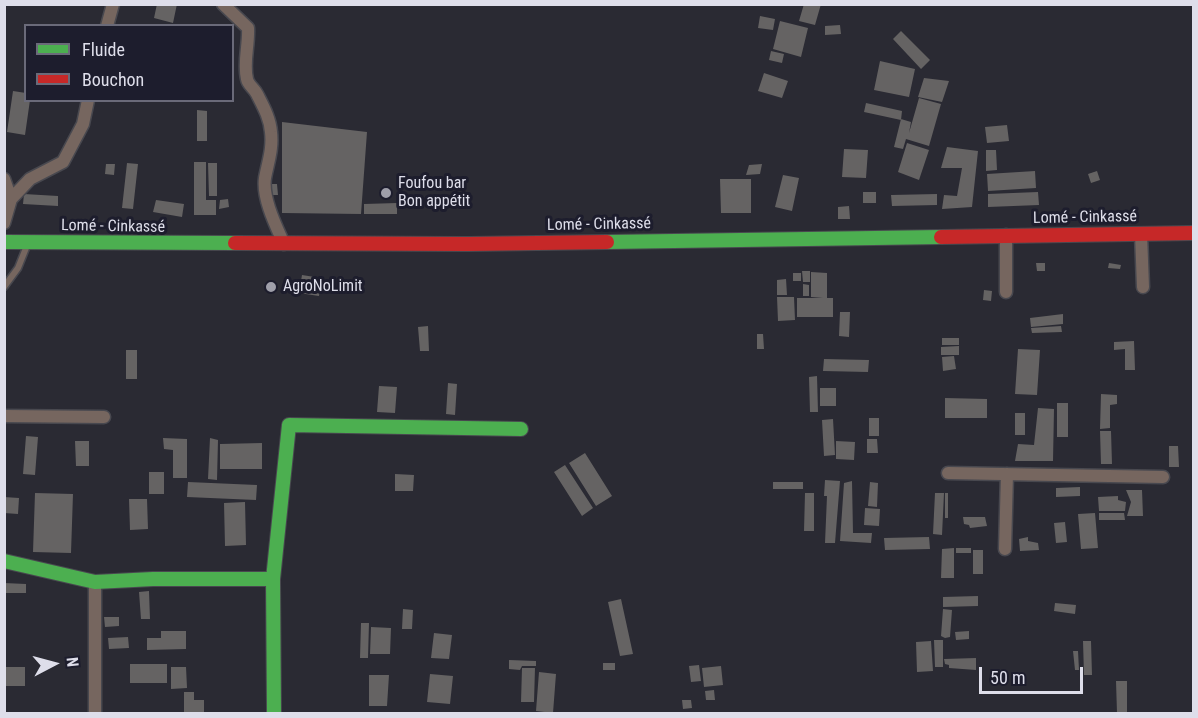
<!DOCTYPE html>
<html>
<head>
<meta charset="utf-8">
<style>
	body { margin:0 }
	#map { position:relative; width:1198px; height:718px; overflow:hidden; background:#2a2a33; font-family:"Roboto Condensed",sans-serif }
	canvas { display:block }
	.frame { position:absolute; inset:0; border:6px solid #dedeea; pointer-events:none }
	.legend { position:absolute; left:24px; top:24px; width:210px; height:78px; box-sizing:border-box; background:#1d1d2d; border:2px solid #6a6a79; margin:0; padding:8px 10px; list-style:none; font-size:18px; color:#dedeea }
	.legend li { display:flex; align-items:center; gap:12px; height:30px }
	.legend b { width:30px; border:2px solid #6a6a79 }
	.north { position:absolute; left:24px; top:634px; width:60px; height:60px; -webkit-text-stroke:4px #1d1d2d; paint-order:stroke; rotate:84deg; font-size:16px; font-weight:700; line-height:24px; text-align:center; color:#dedeea }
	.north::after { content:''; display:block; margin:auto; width:21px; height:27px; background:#dedeea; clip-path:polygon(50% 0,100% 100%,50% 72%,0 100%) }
	.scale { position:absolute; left:979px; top:667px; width:104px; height:27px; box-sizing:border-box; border:3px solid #dedeea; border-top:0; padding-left:8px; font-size:18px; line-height:21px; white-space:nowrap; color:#dedeea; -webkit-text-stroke:4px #1d1d2d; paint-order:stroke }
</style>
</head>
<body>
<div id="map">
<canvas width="1198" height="718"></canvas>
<div class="frame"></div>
<ul class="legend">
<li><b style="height:8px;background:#4caf50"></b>Fluide</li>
<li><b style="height:8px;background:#c62828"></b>Bouchon</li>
</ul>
<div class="north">N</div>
<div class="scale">50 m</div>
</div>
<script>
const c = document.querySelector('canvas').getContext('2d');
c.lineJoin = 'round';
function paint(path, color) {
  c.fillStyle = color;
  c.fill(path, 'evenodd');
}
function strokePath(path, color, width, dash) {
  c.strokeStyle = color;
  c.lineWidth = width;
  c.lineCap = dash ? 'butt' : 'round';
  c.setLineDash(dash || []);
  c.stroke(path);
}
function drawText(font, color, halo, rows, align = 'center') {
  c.font = font + ' "Roboto Condensed",sans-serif';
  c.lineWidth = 6;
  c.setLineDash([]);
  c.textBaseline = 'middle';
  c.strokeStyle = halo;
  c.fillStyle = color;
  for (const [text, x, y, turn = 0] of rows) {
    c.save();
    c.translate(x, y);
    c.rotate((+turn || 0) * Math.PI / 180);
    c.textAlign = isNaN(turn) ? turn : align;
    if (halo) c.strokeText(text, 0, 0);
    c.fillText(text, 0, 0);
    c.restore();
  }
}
const building = new Path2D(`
	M157,4h20l-4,19 -19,-5z
	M804,4h17l-6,21 -16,-4z
	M760,16l15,3 -2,11 -15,-2z
	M780,21l28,7 -7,29 -28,-8z
	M840,25l1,9 -16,1v-9z
	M901,31l29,29 -9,9 -28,-30z
	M771,51l13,3 -2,9 -13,-3z
	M880,61l35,8 -6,28 -35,-7z
	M764,73l24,8 -6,17 -24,-7z
	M924,78l25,3 -7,21 -24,-5z
	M13,91l13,2v7h4l-5,35 -18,-3z
	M919,98l22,6 -12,42 -23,-7 -3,10 -9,-2 7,-28 10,3 -2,11z
	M866,103l36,8 -1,9 -37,-8z
	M197,110l10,1v30h-10z
	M282,122l85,10 -6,82 -79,-1z
	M1007,125l2,16 -22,2 -2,-16z
	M907,143l22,7 -10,30 -21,-8z
	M947,147l31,4 -6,56 -30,2 2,-14 13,1 5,-28h-21z
	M844,149l24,1 -2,28 -24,-1z
	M986,150h10l1,20 -11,1z
	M194,162h12v38h10v15h-22z
	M127,163l11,1 -5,45 -11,-1z
	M208,163h9v33h-8z
	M106,164h9l-1,11 -9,-1z
	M762,164l-2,10 -14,1 3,-10z
	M1035,171l1,17 -48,3 -1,-17z
	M1097,171l3,9 -9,3 -3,-9z
	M783,175l16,3 -7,33 -17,-4z
	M720,179h31v34h-30z
	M271,184h6l1,11h-7z
	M863,192h13v11h-13z
	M1038,192l1,13 -51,2v-13z
	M24,194l34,2v10l-35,-2z
	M937,194v11l-45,1 -1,-11z
	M228,199l1,8 -10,2 1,-9z
	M156,200l28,4 -2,13 -29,-5z
	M397,203v11h-33v-10z
	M849,206l1,13h-12v-12z
	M1036,263h9v8h-8z
	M1109,263l12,2 -1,4 -12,-1z
	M802,271h8v11h-7z
	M811,272l16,1v25h6v19h-36v-19h26l-12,-1z
	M793,273h8v8h-8z
	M302,275l19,3 -2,18 -20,-3z
	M786,279l1,16h-10v-15z
	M803,284l6,1v11h-6z
	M984,290l8,1 -1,10 -8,-1z
	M777,297h17l1,23 -17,1z
	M840,312h10l-1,25 -10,-1z
	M1063,314v10l-32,3 -1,-9z
	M428,326l1,25h-9l-2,-24z
	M1061,326l1,6 -30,1 -1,-5z
	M757,334h6l1,15h-7z
	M942,338h17v7h-17z
	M1134,341l1,29h-10v-21l-11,1v-8z
	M959,346v9h-18v-8z
	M1018,349l22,1 -3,45 -22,-1z
	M126,350h11v29h-11z
	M954,356l2,13 -13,2 -1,-14z
	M824,359l45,1 -1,12 -45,-1z
	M817,376l1,36h-8l-1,-35z
	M448,383l9,1 -2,31 -9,-1z
	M379,386l18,1 -2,26 -18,-1z
	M820,388h16v18h-16z
	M1101,394l16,1v9l-7,1v23l-10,1z
	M945,398l42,1v19h-42z
	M1057,403h11v34h-11z
	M1038,408l16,1 -1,52h-38l3,-17 16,1z
	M1015,413h10v22h-10z
	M869,418h10v18h-10z
	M833,419l2,36 -11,1 -2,-36z
	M1100,431h11l1,33h-11z
	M26,436l12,1 -3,38 -12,-1z
	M163,438l24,1v39h-14v-28l-9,-1z
	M210,438l8,2 -1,40 -9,-1z
	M867,439h10l1,14h-11z
	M75,441h14v25h-13z
	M836,441l19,1 -1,18 -18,-1z
	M262,443v26h-42v-25z
	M1169,446h9l1,21h-10z
	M585,453l27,43 -16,10 -27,-43z
	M565,465l28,43 -11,8 -28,-44z
	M149,472h15v22h-15z
	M395,474l19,1 -1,16h-18z
	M825,480l15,1 -5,62h-10l2,-47h-3z
	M852,481l1,52h19l-1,10 -31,-2 4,-58z
	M188,482l69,3 -1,15 -69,-3z
	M773,482h30v7h-30z
	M870,482l8,1 -1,24 -9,-1z
	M1080,487v9l-24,1v-9z
	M1126,490h16l1,26h-16l4,-14z
	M35,493l38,1 -2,59 -38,-1z
	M805,493h9v38h-10z
	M935,493h9l-2,42 -9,-1z
	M945,493h3v25h-3z
	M1118,496v4l8,2 -1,9h-26l-1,-14z
	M4,497l15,1 -1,16 -14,-1z
	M129,499h18l1,30 -18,1z
	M245,502l1,43 -21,1 -1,-43z
	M865,508l15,1 -1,17 -15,-1z
	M1095,513l3,35 -17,1 -3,-35z
	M1099,513h25l1,7h-26z
	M963,517h22l2,9 -17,2 -1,-3 -5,-1z
	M1065,522l2,20 -11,1 -2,-20z
	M929,537l1,12 -45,1 -1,-12z
	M1028,537v4l10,2 1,7 -19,1 -1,-12z
	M954,548v30h-13l1,-29z
	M956,548h15v5h-15z
	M973,550h10v24h-10z
	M4,583l22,1v9h-22z
	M149,591l1,28h-9l-2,-27z
	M978,596v10l-35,1v-10z
	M621,599l12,55 -13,2 -12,-54z
	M1055,603l21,2 -1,9 -21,-3z
	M403,609l10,1 -1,19h-10z
	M943,609l9,1 -2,27 -5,1 -4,-2z
	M104,617h15v9l-14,1z
	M361,623h8l-1,35h-8z
	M371,627l20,1 -1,26h-20z
	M161,631h25v18l-39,1v-12h14z
	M969,631v8l-13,1 -1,-8z
	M434,633l18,2 -3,24 -18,-1z
	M128,637l1,11 -20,1 -1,-11z
	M934,640h9v27h-8z
	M931,641l2,30 -16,1 -1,-30z
	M1083,641h8l1,34h-8z
	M1073,651h5l1,19h-4z
	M976,658v12l-27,-2v-3l-4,-1 -1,-5z
	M509,660l27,1v5h-14l-2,4 -11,-1z
	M603,663h12v7h-12z
	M130,664h37v19h-37z
	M699,665l2,16 -10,1 -2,-16z
	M721,666l2,19 -19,2 -2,-19z
	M4,667h21v19h-21z
	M171,667h15l1,21 -16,1z
	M522,668h13l-1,34h-13z
	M539,672l17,2 -3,39 -17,-2z
	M430,674l23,2 -3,28 -23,-2z
	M369,675h20l-2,31h-18z
	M1116,681h11v32h-10z
	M714,690l1,10h-9l-1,-9z
	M184,692h10v8h10v14h-20z
	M682,700h9l1,8 -9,1z`);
const lane = new Path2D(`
	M4,287l14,-19 8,-20`);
const street = new Path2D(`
	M223,4l25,24c1,17 -5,35 -1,51 1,6 7,9 10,15 6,12 13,24 14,38 2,17 -3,30 -6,46 -3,20 11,48 19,66
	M107,26l6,-22
	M4,179l7,20
	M4,223l7,-24 19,-20 33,-17 20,-38 5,-24
	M1141,234l2,53
	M1006,292v-57
	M4,416l100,1
	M948,473l215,4
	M1005,549l2,-75
	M95,714v-132`);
const fast = new Path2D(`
	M4,242l231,1
	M607,242l334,-5
	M4,561l91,21 58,-3h120l1,135
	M273,579l16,-154 232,4`);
const jam = new Path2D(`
	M941,237l253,-4
	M235,243l233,1 139,-2`);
const markers = [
	[386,193,6,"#9f9faa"],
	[271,287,6,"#9f9faa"]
];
const poiNames = [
	["Foufou bar",398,184],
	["Bon appétit",398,202],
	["AgroNoLimit",283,287]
];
const streetNames = [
	["Lomé - Cinkassé",1085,218,-1],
	["Lomé - Cinkassé",599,225,-1],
	["Lomé - Cinkassé",113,227,1]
];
paint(building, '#656363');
strokePath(lane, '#48484f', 9);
strokePath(street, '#48484f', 15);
strokePath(fast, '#48484f', 16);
strokePath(jam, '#48484f', 16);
strokePath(lane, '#76665f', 6);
strokePath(street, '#76665f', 12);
strokePath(fast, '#4caf50', 14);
strokePath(jam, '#c62828', 14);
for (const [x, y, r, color] of markers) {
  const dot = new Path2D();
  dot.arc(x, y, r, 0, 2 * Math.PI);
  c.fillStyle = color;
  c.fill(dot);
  strokePath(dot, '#1d1d2d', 2);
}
drawText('16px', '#dedeea', '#1d1d2d', poiNames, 'left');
drawText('16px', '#dedeea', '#1d1d2d', streetNames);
</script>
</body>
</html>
